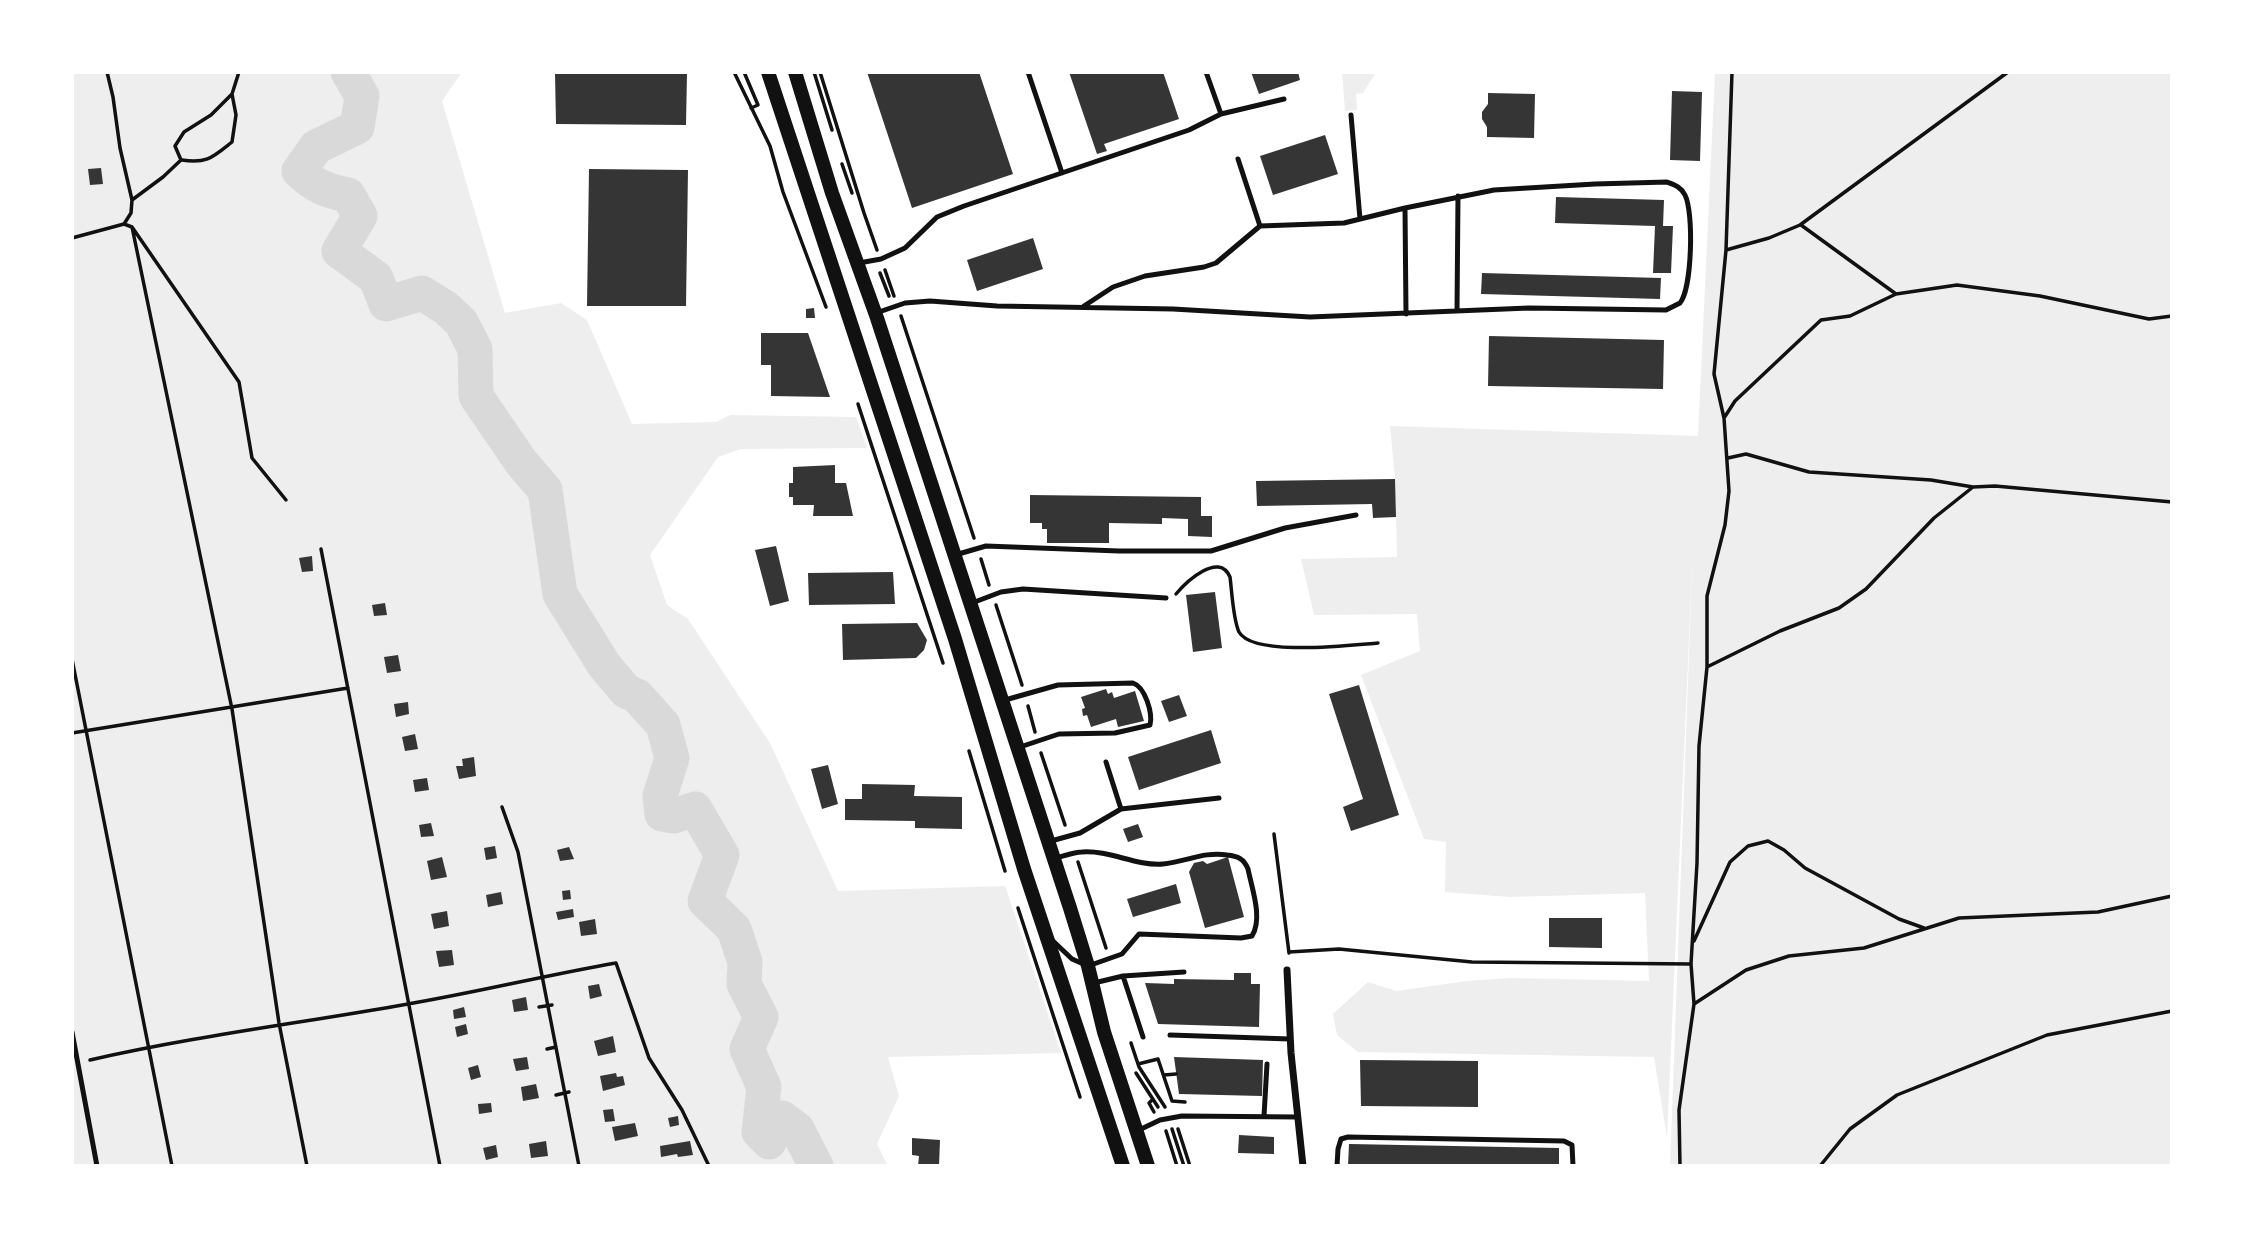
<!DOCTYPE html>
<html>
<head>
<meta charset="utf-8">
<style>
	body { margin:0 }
	#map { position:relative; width:2244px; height:1238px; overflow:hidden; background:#fff; font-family:"Work Sans",sans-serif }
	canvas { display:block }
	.frame { position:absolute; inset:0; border:74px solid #fff; pointer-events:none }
</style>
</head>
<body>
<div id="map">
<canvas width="2244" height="1238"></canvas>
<div class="frame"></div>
</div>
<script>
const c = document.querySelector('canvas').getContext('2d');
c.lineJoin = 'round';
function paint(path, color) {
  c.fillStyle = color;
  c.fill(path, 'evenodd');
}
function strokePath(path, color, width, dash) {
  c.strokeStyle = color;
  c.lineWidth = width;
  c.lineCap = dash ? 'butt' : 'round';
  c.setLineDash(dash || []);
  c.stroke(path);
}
const green = new Path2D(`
	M72,72h390l-20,29 63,212 56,-10 26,17 45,104 84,-2 14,-7 126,2 11,31 -126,1 -23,8 -68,98 17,50 21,14 82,124 68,148 167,-5 56,167 -173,4 11,39 -22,48 11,22h-816z
	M1342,72h66l1,2h-34l-12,19 -7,1 1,16 -12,1z
	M1715,72h457v1094h-502l23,-618 -26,590 -13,-81 -296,-5 -21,-17 -4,-21 35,-32 28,9 71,-10 44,-3 138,3 -4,-88 -135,4 -65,-5 1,-50 -22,-3 -63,-164 59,-24 -3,-37 -103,1 -13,-56 96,-2 -2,-78 -5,-53 308,10z`);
const river = new Path2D(`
	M348,72l14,24 -5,31 -41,20 -17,24c15,15 28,20 49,24l12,21 -21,35 37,27 10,26 36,-11 24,15 15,14 14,27 1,47 45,66 24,28 15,104 44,71 22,26 11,5 26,29 9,33 -12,38 2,18 12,2 21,-7 27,46 -17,46 29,28 11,33 -1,22 17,33 -14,32 17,38 -5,45 10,10 13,-24 15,11 19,37`);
const building = new Path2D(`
	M867,72h112l34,102 -101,34z
	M1069,72h94l16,47 -75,25 3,7 -10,3z
	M1251,72h47l2,8 -41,14z
	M555,73h132l-1,52 -130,-1z
	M1672,91l30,1 -2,69 -30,-1z
	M1488,93l47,1 -1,44 -47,-1v-10l-5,-8v-7l6,-8z
	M1325,135l13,39 -65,21 -13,-39z
	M101,168l2,16 -13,1 -2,-16z
	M589,169l99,1 -2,136h-99z
	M1556,197l108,3 -1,26h10l-2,47h-18l2,-47 -100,-3z
	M1033,238l10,31 -66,22 -10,-31z
	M1482,273l179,5 -1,21 -179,-5z
	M814,308l1,10h-9v-9z
	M761,333h47l22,64 -59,-1v-31h-10z
	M1489,336l175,4 -1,49 -175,-3z
	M835,465v18h11l7,33h-40l1,-11h-21v-8h-4v-14h4v-16z
	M1395,479l1,38 -23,1 -1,-14 -115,2 -1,-25z
	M1030,495l171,2v19h11v21l-24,-1v-17l-26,-1v6l-53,-1v20h-62v-14h-5v-6h-12z
	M776,546l13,55 -19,5 -15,-56z
	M312,556l1,15 -11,1 -3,-14z
	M893,572l2,32 -86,1 -1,-32z
	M1215,592l7,56 -29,4 -7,-57z
	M385,603l2,12 -13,1 -2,-11z
	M917,623l10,17 -3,10 -8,8 -73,2 -1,-36z
	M398,655l3,16 -14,2 -3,-16z
	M1359,685l40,130 -48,16 -8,-24 20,-8 -34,-105z
	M1106,689l2,5 4,-2 2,6 21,-7 9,30 -26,6 -2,-8 -25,8 -4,-12 -4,1 -1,-7 3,-1 -4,-11z
	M1179,695l8,21 -18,6 -8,-21z
	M408,702l1,12 -13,3 -2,-13z
	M1211,730l10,33 -82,27 -11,-33z
	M415,734l3,15 -13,2 -3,-14z
	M474,757l2,19 -17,3 -3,-13h7l-1,-7z
	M828,765l10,39 -16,5 -11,-40z
	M427,778l2,12 -14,2 -2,-12z
	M862,784l53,1 -1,11 48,1v32l-47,-1v-7l-70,-1v-21h17z
	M431,823l3,13 -13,1 -2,-12z
	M1138,824l5,13 -15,5 -5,-13z
	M495,846l2,12 -11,2 -2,-12z
	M569,847l5,12 -14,2 -3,-11z
	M442,857l5,20 -16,3 -4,-19z
	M1228,857l16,60 -39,11 -16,-56 5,-9 9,-2 4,3z
	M1176,884l5,19 -48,14 -6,-18z
	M570,890l1,9 -8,1 -1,-9z
	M501,892l2,12 -15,3 -2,-12z
	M573,909l1,8 -16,3 -2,-8z
	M447,911l2,15 -15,3 -3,-15z
	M1549,918h53v30l-53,-1z
	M595,919l2,15 -16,2 -2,-14z
	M452,950l2,15 -15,2 -3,-16z
	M1234,973h17v11h9l-1,43 -101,-3 -13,-41 29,1v-5l60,1z
	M599,984l3,12 -12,3 -2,-13z
	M526,997l2,13 -14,2 -2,-12z
	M464,1007l2,10 -12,2 -1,-9z
	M466,1024l2,10 -11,3 -2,-10z
	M613,1036l3,16 -18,4 -4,-15z
	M527,1057l2,12 -13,2 -3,-12z
	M1174,1057l89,3 -1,36 -83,-2z
	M1360,1060l118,1v46l-117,-1z
	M478,1065l3,12 -10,3 -3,-12z
	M616,1073l1,4 6,-1 2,9 -22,6 -3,-15z
	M536,1084l3,14 -16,3 -2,-14z
	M491,1103l1,9 -13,2 -1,-10z
	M613,1109l2,12 -10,1 -2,-12z
	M678,1116l1,9 -9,2 -2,-9z
	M635,1123l3,13 -23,5 -3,-14z
	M1239,1135l35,2v17l-36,-1z
	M912,1138l28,2 -1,26h-21l1,-10 -7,-1z
	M546,1141l2,15 -17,2 -2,-14z
	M690,1141l3,14 -15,2 -1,-3 -16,3 -1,-11z
	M1349,1144l210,4v18h-211z
	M496,1145l2,12 -12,3 -3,-12z`);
const path = new Path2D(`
	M107,72l6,25 7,51 12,52 -1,13 -7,11
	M734,72l36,74 13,46 43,115
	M744,72l14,33 -7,3
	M814,72l18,58
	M820,72l44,141 13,37
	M182,160c25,4 31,-3 50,-18l4,-27 -4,-21
	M842,164l10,29
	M132,200l31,-23 18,-17 -6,-14 9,-14 27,-17 21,-21 7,-22
	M1801,225l95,69
	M132,227l100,482 47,314 28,143
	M72,238l52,-14 8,3 107,155 13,76 34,42
	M1726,250l43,-12 31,-13 208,-153
	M885,270l9,26
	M880,273l9,23
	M901,316l73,222
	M858,404l85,259
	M1724,418l11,-17 86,-81 29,-4 46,-22 61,-9 83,11 109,23 23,-3
	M1728,458l18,-4 63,18 122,8 42,7 22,-1 177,16
	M321,549l119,617
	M981,559l8,26
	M1176,594c10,-12 43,-43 54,-17 2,15 3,42 9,55 14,25 112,13 139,11
	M996,605l26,80
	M72,659l100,507
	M1707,667l73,-36 59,-23 27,-19 68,-71 39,-31
	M1028,706l7,26
	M72,733l276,-45
	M969,751l36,120
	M1041,753l24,72
	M502,807l16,45 61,314
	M1274,834l15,119
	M1078,862l28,86
	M1018,908l62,189
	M1694,941l36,-79 18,-16 20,-5 16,9 21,18 94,51 25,9
	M1289,952l50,-3 133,13 219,2
	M1694,1004l52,-34 43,-14 75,-8 95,-30 139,-6 74,-16
	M539,1007l13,-2
	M1131,1043l8,24 26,40
	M547,1049l9,-2
	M90,1060c105,-24 212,-37 318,-56 70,-12 139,-29 208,-41l33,95 33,52 27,56
	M1138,1064l20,-5 14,42 13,1
	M1136,1073l22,34
	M1164,1075l12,-1
	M556,1095l13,-3
	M1153,1099l-4,4 5,9
	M1172,1129l12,37
	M1178,1129l12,37
	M1166,1131l11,35
	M1680,1166l-1,-56 15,-106 -3,-40 6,-101 2,-117 8,-79v-71l18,-71 4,-34 -5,-73 -10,-44 12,-124 6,-178
	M1820,1166l30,-37 47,-34 150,-60 125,-24`);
const service = new Path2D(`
	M1028,72l34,101
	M1206,72l15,42 63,-15
	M1351,115l9,104
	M1238,159l22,67 84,-3 61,-15
	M859,263l22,-4 24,-11 32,-31 27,-11 225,-76 32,-16
	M1084,306l29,-19 32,-11 59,-9 12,-4 44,-37
	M1457,311l1,-115
	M876,313l29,-10 25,-2 67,5 176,3 137,8 219,-9 137,2 14,-7c12,-15 14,-90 5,-108 -4,-8 -10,-10 -18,-13l-72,2 -101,6 -89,18 1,106
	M955,555l31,-9 133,5h92l74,-23 71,-13
	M972,603l29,-11 22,-3 143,9
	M1005,700l53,-15 75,-2c12,4 20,30 17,42l-35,8 -56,1 -39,13
	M1106,762l15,47
	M1051,841l29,-8 41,-24 98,-11
	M1053,941l19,18 16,7 34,-12 17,-20 102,4 11,-2c11,-18 0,-47 -4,-67 -4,-10 -10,-13 -21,-14 -22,-4 -42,7 -64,9 -28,2 -53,-14 -81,-12 -8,0 -18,4 -26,6
	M1123,976l61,-4
	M1094,983l29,-7 20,61
	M72,1032l25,134
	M1170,1035l120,4
	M1264,1116l3,-52
	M1139,1130l21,-10 22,-4 116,1
	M1337,1166l1,-17 3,-10 7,-2 216,4 8,4 1,21`);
const minor = new Path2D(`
	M1287,970l4,83 12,113`);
const secondary = new Path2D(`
	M768,72l187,567 69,230 99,297
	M795,72l37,121 45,125 193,590 18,58 16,66 44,134`);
paint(green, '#eee');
strokePath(river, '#d9d9d9', 35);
paint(building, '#353535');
strokePath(path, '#111', 3.5);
strokePath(service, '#111', 5);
strokePath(minor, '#111', 7);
strokePath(secondary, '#111', 14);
</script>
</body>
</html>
